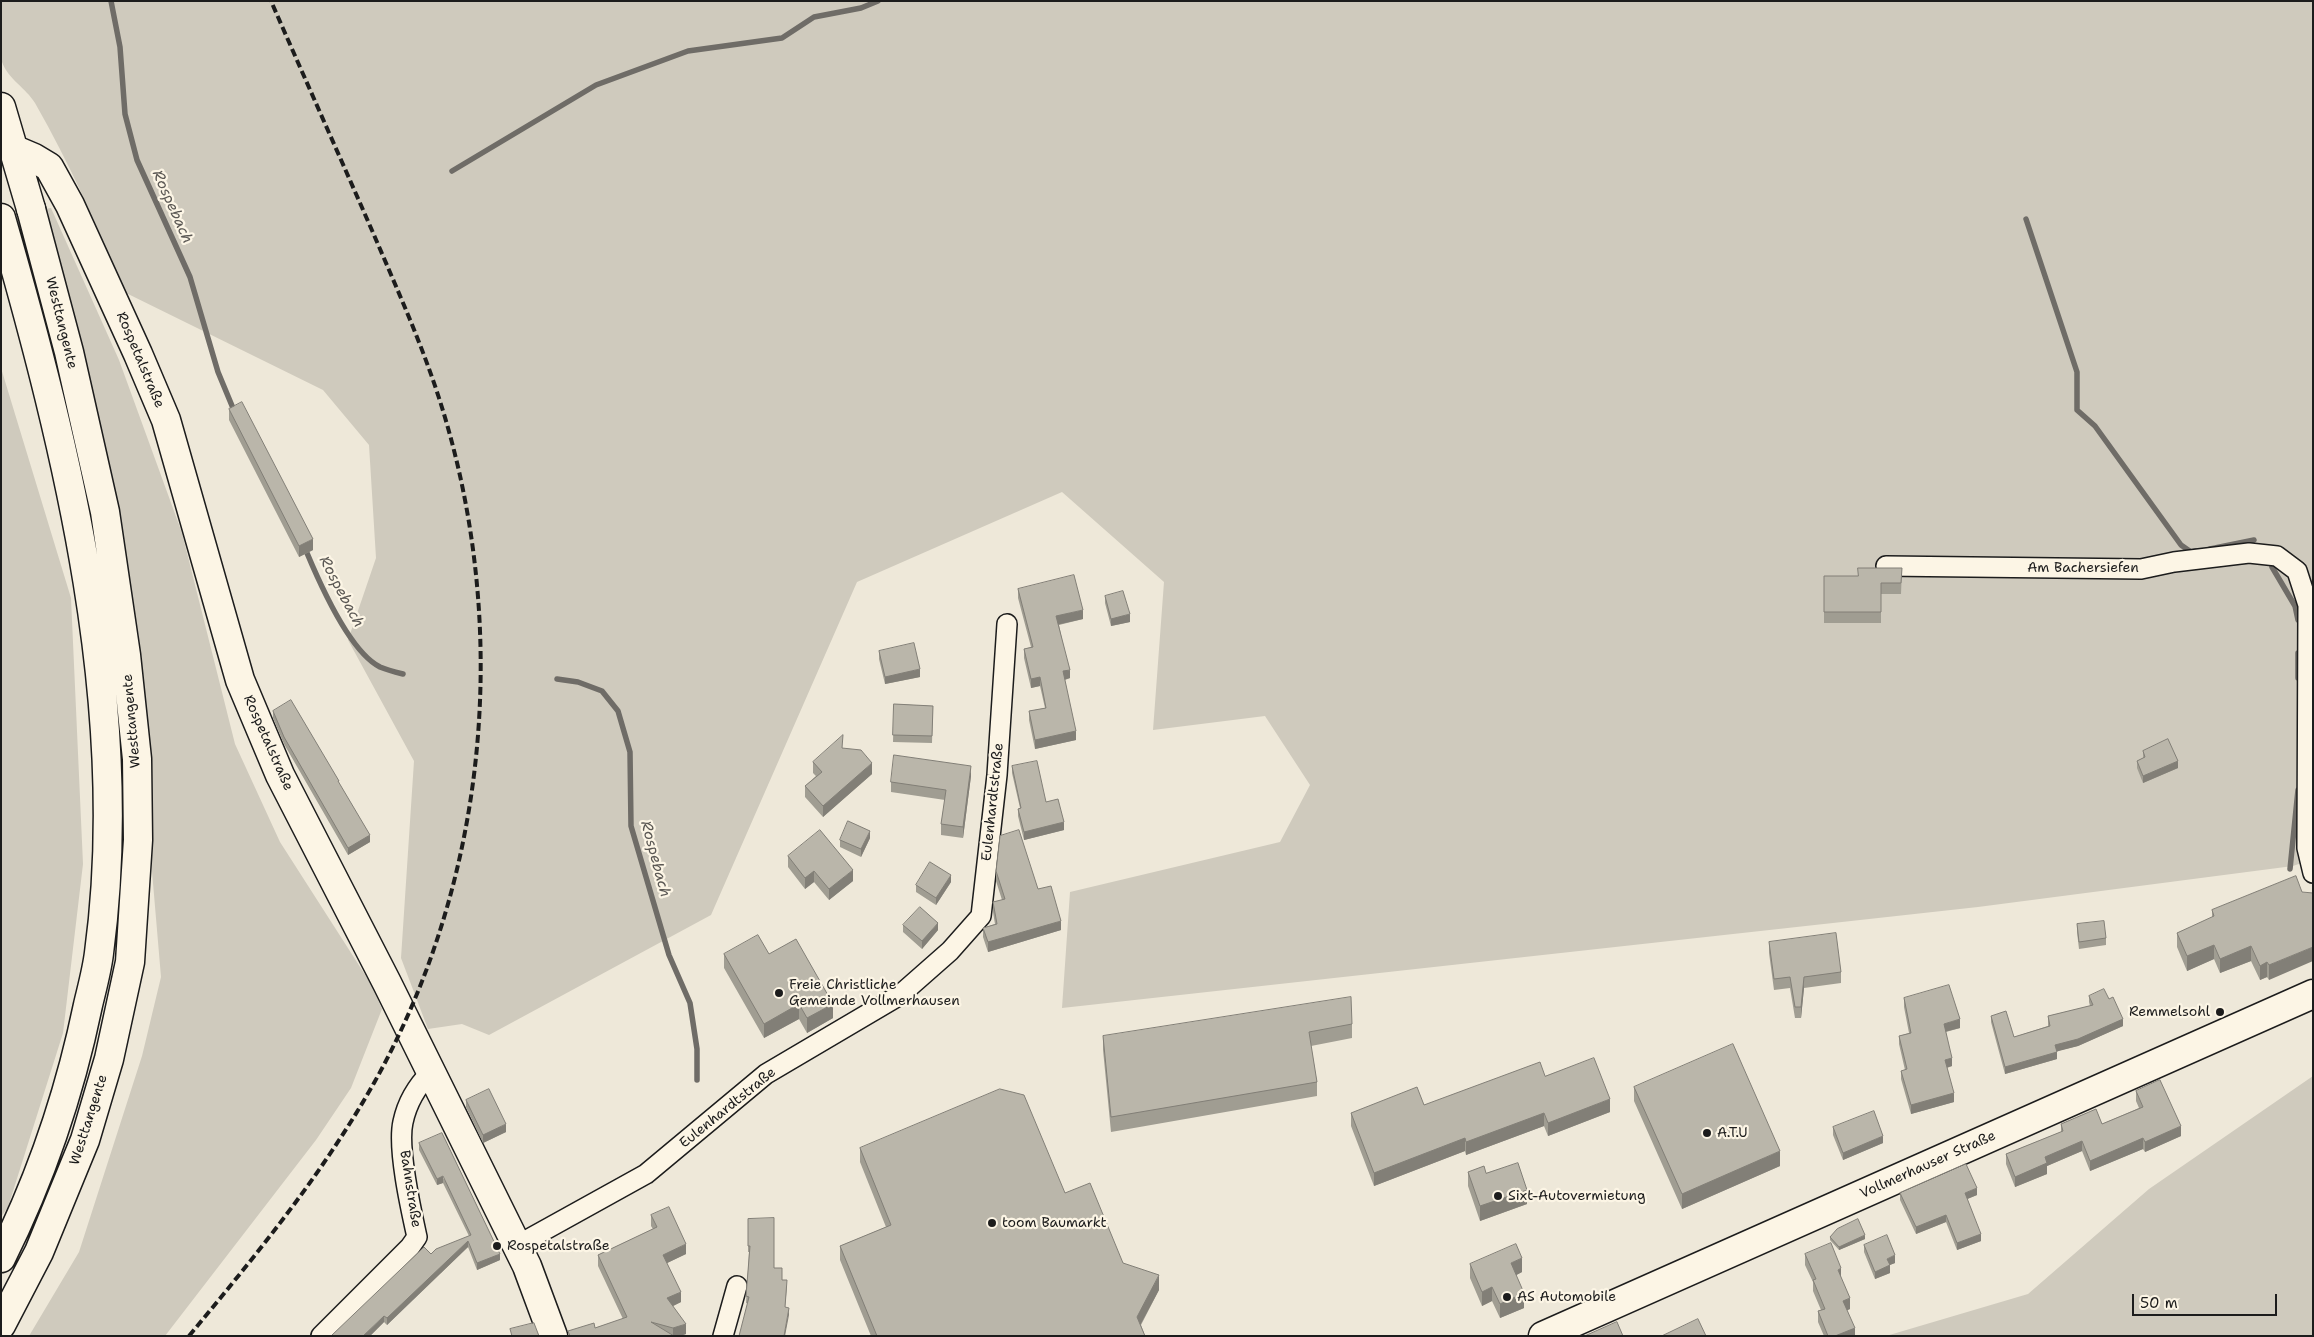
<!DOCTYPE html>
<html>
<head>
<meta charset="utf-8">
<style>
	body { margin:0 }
	#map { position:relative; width:2314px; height:1337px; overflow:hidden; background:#eee8d9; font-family:"Shantell Sans",sans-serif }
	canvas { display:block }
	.frame { position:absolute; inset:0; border:2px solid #1c1c1c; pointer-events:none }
	.scale { position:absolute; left:2132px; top:1294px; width:145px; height:22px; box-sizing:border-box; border:2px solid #1c1c1c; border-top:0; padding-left:6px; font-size:15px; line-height:18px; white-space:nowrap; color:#1c1c1c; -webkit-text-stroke:4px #fcf5e5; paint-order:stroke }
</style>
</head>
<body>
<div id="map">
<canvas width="2314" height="1337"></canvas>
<div class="frame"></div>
<div class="scale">50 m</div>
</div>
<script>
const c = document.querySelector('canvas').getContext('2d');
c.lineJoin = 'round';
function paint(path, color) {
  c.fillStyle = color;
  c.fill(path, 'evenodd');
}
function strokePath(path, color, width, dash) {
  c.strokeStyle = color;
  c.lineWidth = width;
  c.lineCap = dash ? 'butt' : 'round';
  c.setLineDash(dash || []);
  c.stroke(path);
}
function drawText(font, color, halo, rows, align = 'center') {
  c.font = font + ' "Shantell Sans",sans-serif';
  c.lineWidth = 4.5;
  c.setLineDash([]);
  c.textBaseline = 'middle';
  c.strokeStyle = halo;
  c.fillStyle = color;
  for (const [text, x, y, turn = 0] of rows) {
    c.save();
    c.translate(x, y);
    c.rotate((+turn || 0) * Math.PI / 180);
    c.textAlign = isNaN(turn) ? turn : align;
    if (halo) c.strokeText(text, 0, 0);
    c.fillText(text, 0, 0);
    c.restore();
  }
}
const green = new Path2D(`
	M1,1h2312v858l-20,7 -315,41 -916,101 8,-116 210,-50 30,-57 -45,-69 -112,14 11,-148 -102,-90 -205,90 -146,333 -222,120 -27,-11 -34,5 -27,-71 13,-197 -66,-121 28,-82 -7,-113 -46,-55 -199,-98c-26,-65 -54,-128 -89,-189 -9,-15 -27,-24 -33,-41 -2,-12 -1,-46 -1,-61z
	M51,208l68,152 63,173 53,211 45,98 91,142 11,25 -31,79 -35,52 -151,196h-136l50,-84 63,-196 19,-79 -12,-141 1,-91 -11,-107 -23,-137 -72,-292z
	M1,368l70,230 12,266 -20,169 -55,174 -7,10z
	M2313,1076v260h-427l142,-42 121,-105z`);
const stream = new Path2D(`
	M111,1l9,46 5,67 12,46 53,117 28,95 17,41
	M452,171l144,-86 92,-34 94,-13 32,-21 47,-9 17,-7
	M2026,219l51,153v38l18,16 86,119 10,7 5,-1
	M2210,549l44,-9
	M307,553c13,31 43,99 73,114 7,3 15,5 23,7
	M2272,567l23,39 3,14
	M2298,653v25
	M557,679l21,3 24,9 16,20 12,41 1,74 38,129 21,48 7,46v31
	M2290,869l8,-79`);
const street = new Path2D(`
	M1886,566l255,3 33,-7 75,-9 28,3 20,15 11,34 -1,243 6,25
	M516,1246l130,-72 120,-100 134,-79 50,-44 31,-35 16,-141 10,-151
	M321,1336l89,-89 7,-10c-6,-27 -20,-89 -14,-115 4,-19 15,-37 28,-50
	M723,1336l14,-50`);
const primary = new Path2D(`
	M1,107l30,102
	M1,144l33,14 15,9 21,38 68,149 28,66 74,260 40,95 107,208 140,283 26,70
	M1543,1336l770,-342`);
const highway = new Path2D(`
	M1,218c67,233 131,491 98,735 -2,17 -7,35 -11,52 -18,87 -47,173 -87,253
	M1,1325l38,-73 46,-112 24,-81 21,-97 8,-122 -1,-81 -11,-104 -21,-143 -36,-160 -38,-143`);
const rail = new Path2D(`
	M189,1336c67,-81 133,-161 185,-253 116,-207 137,-461 65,-685 -18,-56 -42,-109 -65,-163 -34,-78 -69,-156 -103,-234`);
const wall = new Path2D(`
	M229,409l84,141 -14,7 -70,-137z
	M1902,568l-1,26h-20v29h-57v-47h34z
	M1018,589l65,30 -24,6 11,53 -5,2 11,60 -41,9 -6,-29v-9l16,-3 -5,-22 -9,2 -7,-30v-9l7,-2 -13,-49z
	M1105,596l25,26 -19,4 -6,-23z
	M879,651l41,26 -35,7 -6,-25z
	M894,704l39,2 -1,37 -39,-1z
	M273,711l66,73 31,58 -22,13 -64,-111 -11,-26z
	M843,748l29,26 -49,43 -18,-20v-11l11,-10 -3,-3v-11z
	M2143,751l35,17 -35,15 -6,-15v-7l6,-3z
	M1012,766l34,36 18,28 -40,10 -6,-24v-7l2,-1 -8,-35z
	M971,776l-8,62 -22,-3v-11l4,-24 -54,-8v-10z
	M870,838l-9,19 -21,-10v-7z
	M788,856l65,25 -24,19 -15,-18 -9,7 -17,-22z
	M996,871l42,18 23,41 -73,22 -5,-15v-9l12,-4 -2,-12v-10l9,-2 -6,-19z
	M2296,876l-27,104 -2,-3 -7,3 -9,-19 -31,12 -6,-14 -27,12 -10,-24v-14l35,-15v-8z
	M951,882l-15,23 -20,-13v-7z
	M2077,924l29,14v7l-27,4 -2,-17z
	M903,925l35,5 -16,19 -19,-17z
	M1769,942l72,30v11l-37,5 -3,30h-6l-5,-30 -16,2 -5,-37z
	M724,954h45l64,64 -26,15 -8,-14 -35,19 -40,-70z
	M2089,996l20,3 14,27 -45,20 -21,5v8l-52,15 -14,-52v-6l23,21 34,-11v-10l42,-10 -1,-4z
	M1904,998l56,30 -14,4 6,34 -5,2 7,34 -43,12 -10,-35v-8l4,-1 -6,-26v-8l10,-3 -5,-26z
	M1352,1024v14l-41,8 6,36v14l-206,36 -8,-82v-14z
	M1545,1076l65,36 -62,24 -4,-10 -78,29 -1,-4 -91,35 -23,-60v-13l73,-8z
	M1634,1087l146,79 -98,43 -48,-108z
	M2136,1091l45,45 -36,16 -2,-3 -53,22 -8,-20 -35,15v8l-32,13 -9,-23v-10l55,-22v-8h41l37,-16 -3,-7z
	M466,1100l40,32 -23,11 -17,-36z
	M1833,1127l50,16 -40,17 -10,-25z
	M419,1143l81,117 -23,10 -9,-23 -81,78 -3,-3 -14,14 54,-89 7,7 38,-18 -26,-53 -6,2 -18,-35z
	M860,1148l205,45 58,70 36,27 -18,35 4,11h-274l-31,-76v-14l46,-19 -26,-65z
	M1468,1172l18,1 41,31 -47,17 -12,-35z
	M1900,1193l77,2 -10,4 14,42 -24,9 -11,-28 -30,12 -16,-34z
	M651,1215l35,39 -19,9 14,39 -8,4 13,28 -6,2h-112v-5l27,-3 28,-9 -25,-53v-11l55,-26 -2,-3z
	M748,1219l26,49 13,19 -2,20 4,8 -43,-12 3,-51h-1z
	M1830,1237l35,2 -26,11 -9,-10z
	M1864,1245l31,18 -5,2v8l-15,6 -11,-27z
	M1805,1254l36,24 9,31 -3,1 8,26h-31l-6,-14v-11l3,-1 -8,-19v-9l-8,-17z
	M1470,1264l52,8 -6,3 8,33 -24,10 -8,-17 -10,5 -12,-28z`);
const shadedWall = new Path2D(`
	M313,539v11l-14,7v-11z
	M1083,610v9l-27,6v-9z
	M1130,614v8l-19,4v-7z
	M920,669v8l-35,7v-7z
	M1070,670v8l-7,2v-9z
	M1040,677v9l-9,2v-9z
	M1076,731v9l-41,9v-9z
	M2178,761v7l-35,15v-7z
	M872,763v11l-49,43v-11z
	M971,766v10l-8,62v-11z
	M1064,822v8l-40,10v-8z
	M870,831v7l-9,19v-8z
	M370,835v7l-22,13v-7z
	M853,870v11l-24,19v-11z
	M814,871v11l-9,7v-11z
	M951,875v7l-15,23v-7z
	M1061,921v9l-73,22v-10z
	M938,923v7l-16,19v-8z
	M2214,945v14l-27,12v-15z
	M2251,946v15l-31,12v-14z
	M2313,947v14l-44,19v-15z
	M2267,962v15l-7,3v-14z
	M1804,977v11l-3,30v-11z
	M799,1004v15l-35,19v-14z
	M833,1004v14l-26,15v-15z
	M1960,1019v9l-16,4v-8z
	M2123,1019v7l-45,20 -23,6v-7z
	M2057,1052v7l-52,15v-7z
	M1952,1058v8l-7,2v-8z
	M1954,1093v9l-43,12v-9z
	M1610,1099v13l-62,24v-13z
	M1544,1113v13l-78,29v-13z
	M506,1124v8l-23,11v-8z
	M2181,1126v10l-36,16v-10z
	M1883,1136v7l-40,17v-7z
	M1465,1138v13l-91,35v-13z
	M2143,1138v11l-53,22v-10z
	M2082,1141v10l-35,15v8l-32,13v-10l30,-20z
	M1780,1151v15l-98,43v-15z
	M443,1176v7l-6,2v-6z
	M1977,1188v7l-12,5v-7z
	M1527,1190v14l-47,17v-15z
	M1946,1215v7l-30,12v-7z
	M1981,1234v7l-24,9v-7z
	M1865,1235v4l-26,11v-3z
	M468,1241v6l-81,78v-7z
	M686,1244v10l-23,11v-10z
	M500,1254v6l-23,10v-7z
	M1895,1255v8l-8,3v-7z
	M1522,1258v14l-11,6v-15z
	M1890,1265v8l-15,6v-7z
	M1841,1268v11l-3,-9z
	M1159,1275v15l-22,41v-14z
	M1492,1287v14l-10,5v-14z
	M681,1292v10l-14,7v-11z
	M1524,1293v15l-24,10v-14z
	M1850,1298v11l-7,3v-11z
	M789,1308v7l-4,21h-1z
	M384,1316v6l-14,14h-7z
	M686,1324v10l-6,2h-7v-8z
	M1855,1328v8h-20z`);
const building = new Path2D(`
	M242,402l71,137 -14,7 -70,-137z
	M1858,568h44l-1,15h-20v29h-57v-36h34z
	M1074,575l9,35 -27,6 14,54 -7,1 13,60 -41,9 -6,-29 17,-3 -6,-31 -9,2 -7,-30 9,-2 -15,-58z
	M1123,591l7,23 -19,5 -6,-23z
	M914,643l6,26 -35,8 -6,-26z
	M291,700l48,81h-1l32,54 -22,13 -64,-111 -11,-26z
	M894,704l39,2 -1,30 -39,-1z
	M843,735l-1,13 19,2 11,13 -49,43 -18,-20 17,-14 -9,-10z
	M2168,739l10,22 -35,15 -6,-15 8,-4 -2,-6z
	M894,755l77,11 -8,61 -22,-3 5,-34 -55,-8z
	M1037,761l9,41 12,-3 6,23 -40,10 -6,-23 3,-1 -9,-42z
	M848,821l22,10 -9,18 -21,-9z
	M820,830l33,40 -24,19 -15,-18 -9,7 -17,-22z
	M1019,830l19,59 13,-3 10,35 -73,21 -5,-14 14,-4 -4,-22 12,-3 -9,-28 4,-35z
	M930,862l21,13 -15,23 -20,-13z
	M2296,876l6,16 11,1v54l-44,18 -2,-3 -7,4 -9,-20 -31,13 -6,-14 -27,11 -10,-23 37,-17 -2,-6z
	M920,907l18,16 -16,18 -19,-16z
	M2104,921l2,17 -27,4 -2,-18z
	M1836,933l5,39 -37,5 -3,30h-6l-5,-30 -16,2 -5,-37z
	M758,935l11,19 27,-15 37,65 -26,14 -8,-14 -35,20 -40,-70z
	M1949,985l11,34 -16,5 8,34 -7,2 9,33 -43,12 -10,-34 6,-2 -8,-33 12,-3 -7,-35z
	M2104,989l5,10 4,-2 10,22 -45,20 -23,6 2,7 -52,15 -14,-51 15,-5 8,26 36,-11 -2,-10 45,-11 -4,-9z
	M1351,997l1,27 -43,8 8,50 -206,35 -8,-81z
	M1733,1044l47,107 -98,43 -48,-107z
	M1594,1058l16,41 -62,24 -4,-10 -78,29 -1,-4 -91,35 -23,-60 66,-26 7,18 116,-43 5,14z
	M2160,1080l21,46 -36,16 -2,-4 -53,23 -8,-20 -37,16 2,6 -32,14 -9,-23 57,-23 -2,-7 35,-15 6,15 41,-17 -7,-16z
	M489,1089l17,35 -23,11 -17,-35z
	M1000,1089l24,6 41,98 25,-10 33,80 36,12 -22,42 8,19h-268l-37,-90 51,-21 -31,-77z
	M1874,1111l9,25 -40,17 -10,-26z
	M442,1133l58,121 -23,9 -9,-22 -81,77 -3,-2 -21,20h-32l93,-89 7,7 5,-5 35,-14 -28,-59 -6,3 -18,-36z
	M1518,1163l9,27 -47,16 -12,-34 16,-6 2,7z
	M1966,1164l11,24 -12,5 16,41 -24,9 -11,-28 -30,12 -16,-34z
	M669,1207l17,37 -23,11 18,37 -14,6 19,26 -13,4 -22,-6 23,14h-104l-2,-5 26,-8 1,5 32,-11 -29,-62 59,-28 -6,-12z
	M774,1218v50h8v12h5l-2,27 4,1 -5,28h-45l10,-39 -3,-1 4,-50h-2v-27z
	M1858,1219l7,16 -26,12 -9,-10 7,-8z
	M1887,1235l8,20 -8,4 3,6 -15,7 -11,-27z
	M1831,1243l10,25 -3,2 12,28 -7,3 12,27 -20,8h-7l-10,-25 7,-2 -12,-29 3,-1 -11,-25z
	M1516,1244l6,14 -11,5 13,30 -24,11 -8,-17 -10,5 -12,-28z
	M1698,1319l8,17h-44z
	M1617,1322l6,14h-38z
	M534,1323l5,13h-27l-2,-7z`);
const markers = [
	[779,993,5,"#1c1c1c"],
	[2220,1012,5,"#1c1c1c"],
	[1707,1133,5,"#1c1c1c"],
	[1498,1196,5,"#1c1c1c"],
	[992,1223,5,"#1c1c1c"],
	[497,1246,5,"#1c1c1c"],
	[1507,1297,5,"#1c1c1c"]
];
const streetNames = [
	["Westtangente",61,323,76],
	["Rospetalstraße",140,360,67],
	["Am Bachersiefen",2083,568],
	["Westtangente",132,721,-95],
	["Rospetalstraße",268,743,66],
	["Eulenhardtstraße",993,802,-84],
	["Eulenhardtstraße",728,1108,-39],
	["Westtangente",89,1120,-72],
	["Vollmerhauser Straße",1928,1165,-24],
	["Bahnstraße",410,1189,81]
];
const poiNames = [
	["Freie Christliche",789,985],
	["Gemeinde Vollmerhausen",789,1001],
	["Remmelsohl",2210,1012,"right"],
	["A.T.U",1717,1133],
	["Sixt-Autovermietung",1508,1196],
	["toom Baumarkt",1002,1223],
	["Rospetalstraße",507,1246],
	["AS Automobile",1517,1297]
];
const waterNames = [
	["Rospebach",172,207,66],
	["Rospebach",341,592,62],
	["Rospebach",655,859,75]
];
paint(green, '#cfcabd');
strokePath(stream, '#6f6c67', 5.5);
strokePath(street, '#1c1c1c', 22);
strokePath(primary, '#1c1c1c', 31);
strokePath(highway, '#1c1c1c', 31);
strokePath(street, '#fcf5e5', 19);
strokePath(primary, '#fcf5e5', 28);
strokePath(highway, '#fcf5e5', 28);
strokePath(rail, '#1c1c1c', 4, [8, 4]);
paint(wall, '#a09d92');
paint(shadedWall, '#827f77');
paint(building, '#bab6aa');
strokePath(building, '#827f77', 1);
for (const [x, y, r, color] of markers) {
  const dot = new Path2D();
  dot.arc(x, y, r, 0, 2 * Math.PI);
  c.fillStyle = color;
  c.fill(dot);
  strokePath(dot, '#fcf5e5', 2);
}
drawText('14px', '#1c1c1c', '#fcf5e5', streetNames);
drawText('14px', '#1c1c1c', '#fcf5e5', poiNames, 'left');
drawText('italic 15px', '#5b5854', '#fcf5e5', waterNames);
</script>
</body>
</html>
